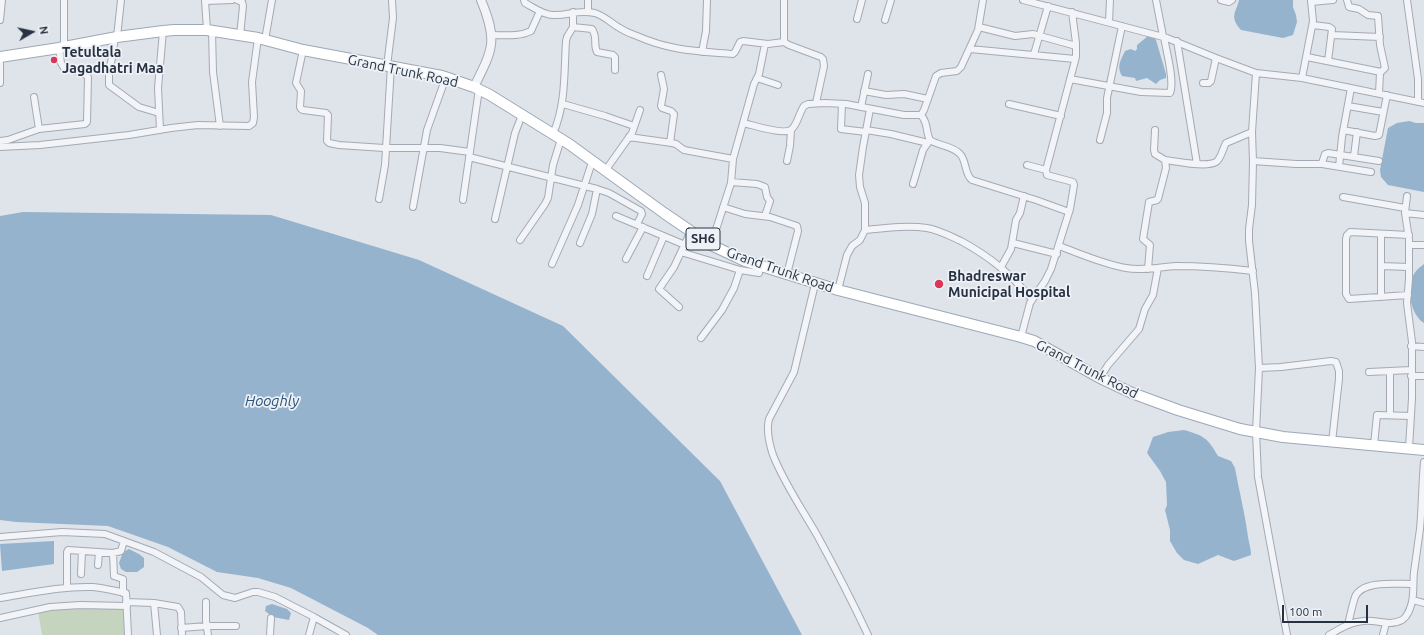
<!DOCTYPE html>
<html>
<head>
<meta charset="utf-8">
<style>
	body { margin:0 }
	#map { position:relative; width:1424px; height:635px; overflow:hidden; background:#dfe3ea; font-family:Ubuntu,sans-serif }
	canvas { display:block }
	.north { position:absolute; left:12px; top:12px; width:40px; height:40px; -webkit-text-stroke:3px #eef2f7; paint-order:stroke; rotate:81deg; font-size:11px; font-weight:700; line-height:16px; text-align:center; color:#263242 }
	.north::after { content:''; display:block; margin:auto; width:14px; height:18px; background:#263242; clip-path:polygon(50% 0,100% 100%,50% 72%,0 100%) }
	.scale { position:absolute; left:1282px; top:605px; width:86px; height:18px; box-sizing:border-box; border:2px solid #263242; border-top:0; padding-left:5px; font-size:12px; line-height:14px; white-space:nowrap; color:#263242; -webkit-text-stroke:3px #eef2f7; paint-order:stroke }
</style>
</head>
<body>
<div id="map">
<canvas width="1424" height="635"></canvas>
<div class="north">N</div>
<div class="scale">100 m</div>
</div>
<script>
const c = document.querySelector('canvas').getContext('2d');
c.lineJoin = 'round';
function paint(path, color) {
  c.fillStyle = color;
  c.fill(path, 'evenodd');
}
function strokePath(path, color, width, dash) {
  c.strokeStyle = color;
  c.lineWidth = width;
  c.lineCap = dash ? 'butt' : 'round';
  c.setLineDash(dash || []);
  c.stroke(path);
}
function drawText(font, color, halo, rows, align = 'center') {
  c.font = font + ' Ubuntu,sans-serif';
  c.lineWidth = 3.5;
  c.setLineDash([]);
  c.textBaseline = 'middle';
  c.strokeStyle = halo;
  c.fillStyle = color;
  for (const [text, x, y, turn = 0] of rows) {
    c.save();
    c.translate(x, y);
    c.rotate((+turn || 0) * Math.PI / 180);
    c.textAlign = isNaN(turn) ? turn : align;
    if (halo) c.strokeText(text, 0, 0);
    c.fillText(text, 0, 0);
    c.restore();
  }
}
const green = new Path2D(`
	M79,607l46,1 1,27h-84l-4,-24z`);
const water = new Path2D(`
	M1239,0h54v7l3,8 1,7 -4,13 -10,3 -42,-8c-12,-14 -5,-17 -2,-30z
	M1148,36l6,1 2,3 10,34v4l-6,2 -4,4 -9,-6 -11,3 -1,-3 -13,-2c-6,-10 -1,-16 3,-25l6,-2 4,2 2,-2v-4z
	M1409,121l7,2h8v69l-36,-7 -7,-8 -1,-7 8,-42 9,-5z
	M23,212l248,3 148,45 144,66 157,155 82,154h-424l-10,-7 -77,-40 -33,-10 -41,-6 -49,-25 -60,-21 -92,-4 -16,-2v-304z
	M1424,264v59c-14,-9 -17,-33 -11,-47 2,-5 7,-9 11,-12z
	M1184,430c20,6 23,7 34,26l13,5 4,7c4,23 10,45 13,69 1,6 3,12 3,18l-17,6 -16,-6 -20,9 -14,-4 -7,-7 -7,-12v-11l-5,-20 2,-5 -1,-23 -6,-11 -13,-18 6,-16 15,-5z
	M54,541v23l-52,7 -2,-27z
	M129,549l10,5 5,4v9l-7,5h-11l-5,-3 -2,-6 4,-11z
	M272,604l15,5 4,4 -2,7 -16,-3 -8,-6 1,-5z`);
const minor = new Path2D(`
	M205,0l2,30
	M237,0l5,2 1,4 -3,30
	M524,0l1,3c8,4 18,12 28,12 15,1 24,-6 42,-2 9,3 15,9 23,14 6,4 13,7 19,9 34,15 60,15 96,18l2,-2 5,-10 3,-1 25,3 16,-2
	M784,0v42l5,3 32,12 2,2 1,7 -8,37
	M1023,0l144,38 49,20 40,15 46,5 122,25
	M1156,0l7,36
	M1221,0l8,2 3,-2
	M1347,0l2,7 10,2 9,6 10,1 2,29 5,23 -5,5 -1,20
	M1407,0l11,79v23
	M206,1l26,-1
	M1311,2l22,-2
	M588,12v-12
	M857,19l5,-19
	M0,20l2,-20
	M885,20l6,-20
	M1109,22l1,-22
	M1313,25l16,2 3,2 -4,32
	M573,27l19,2c6,9 1,15 5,23l16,3 2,2v13
	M979,27l36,9 18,-2 43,12
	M212,31l1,41 7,54
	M492,35c12,0 27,2 39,-4l9,-20
	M1332,35l48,2
	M115,37l-3,21 -3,13v14l30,22 20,6
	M117,37l4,-37
	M265,40l7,-40
	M1177,41l20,123
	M64,47v-47
	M970,49l105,10
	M303,50l-7,33 5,8 -1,16 1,2 2,1 23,3 2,2 -1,26 2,2 10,2 45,3h56l30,4
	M702,52l4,-21 1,-31
	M1034,54l14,-48
	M1307,57l74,15
	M0,63v20
	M387,66l6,-48 -1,-18
	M1256,73l-4,59 1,29 -1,44 -3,24v12l6,52 4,75 -3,64 2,45 29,158
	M661,75l3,14 -3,17 1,2 9,3 3,3 -4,29
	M757,78l21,7
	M1302,78l11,-57 -2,-21
	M1070,79l71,13 29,1c5,-12 -4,-43 -6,-56
	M1203,83h6l2,-2 5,-23
	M864,91l22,4 18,-1 24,5
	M34,97l5,32
	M563,104l42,12 29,10
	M842,104l-1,25 25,3
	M1009,104l52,12
	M1348,106l35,6
	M861,107l7,-33
	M921,115c8,9 4,16 9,25 9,6 23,6 30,14 7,7 4,20 12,26l64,20 33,12
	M743,123c10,2 43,13 49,6 6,-6 7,-16 12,-23l4,-2 17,-1 21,1 58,11h17l3,-5 12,-34 5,-3 16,-2 4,-4 17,-37 5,-30
	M160,130l-2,-42 5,-57
	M866,130l25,4 37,9
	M1343,130l32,6 4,-1 8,-40
	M553,134c13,-30 11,-61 13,-93l1,-4 6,-10v-15
	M629,137l43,6 4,1 8,6 49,9
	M1100,140l7,-27v-15l15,-72
	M0,141l8,-1 31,-11 46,-5 2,-2 1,-45 -5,-4 -19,-5 -3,-5 -2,-15
	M0,147l40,-2 89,-10 42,-7 27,-3 51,1 4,-3 1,-6 -2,-35 6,-44
	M1354,156l3,-24
	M469,157l128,32 12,4 32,18 1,3 -5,10
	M1165,160c11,1 41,8 51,2 5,-3 7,-14 10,-19l26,-11
	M787,161l3,-15 1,-16
	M1253,161l43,3h24l2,-1 3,-9 3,-1 51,8
	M1322,164l49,8
	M1027,165l19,5
	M1339,167l3,-30 9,-49
	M605,171l27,-38 8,-23
	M731,182l26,2 8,3 2,10 3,4 -5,15
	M913,184l10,-34 6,-9
	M1407,196l-2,17 4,26v40l-2,24 5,39v56l-3,50
	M1343,197l62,11
	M379,199l6,-34 6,-99
	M463,200l16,-111
	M413,207l14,-77 19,-53
	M723,207l22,7 25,3 27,9 1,5 -11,43
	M1405,213l19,2
	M616,216l69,29
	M495,219l20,-86 7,-18
	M865,230c20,-2 42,-5 62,-2 12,2 23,8 34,13 31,17 48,32 71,58
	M520,240l25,-36 3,-6 5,-33 8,-26
	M580,243l12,-29 5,-25
	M1013,243l44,11
	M711,245l20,-62 2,-24 21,-75 5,-10 6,-30
	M1409,245h15
	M1059,246c22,8 44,18 67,22 17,3 33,-1 50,-2 26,0 51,2 77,5
	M681,252l59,18
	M626,259l17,-32
	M552,264l26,-59 14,-43
	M1381,266l28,1
	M1001,267l10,-18 5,-29 4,-7 4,-17
	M1148,269l2,-24 -7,-6 6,-37 8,-2 1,-1 8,-31 -1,-8 -10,-6 -1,-4 1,-20
	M647,276l17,-40
	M815,284l-21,88 -25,47c-3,12 0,24 4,36 11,28 29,54 44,80 18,33 35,66 51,100
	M838,290l9,-35 5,-9 8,-6 5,-10v-27l-5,-16 -1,-12 4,-28 7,-38
	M1408,295l-59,4 -3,-5v-55l1,-4 3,-3 59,3
	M1381,297v-63
	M679,307l-20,-18 15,-22 17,-36
	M1021,337l9,-34 15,-22 6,-12 19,-60 4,-24 -1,-3 -26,-7 -1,-5 30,-113v-14l-4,-31
	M701,338l21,-28 12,-22 6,-18 19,3 1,-7
	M1411,346l13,1
	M1259,368l22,-1 50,-6 5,1 3,9v8l-7,63
	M1390,371v44
	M1369,372l42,-2
	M1411,376h13
	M1100,378l8,-13 31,-36 6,-20 8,-14 5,-27
	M1374,445l3,-30 34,1
	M0,537l62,-5 43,2 49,18 47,25 22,18 12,3 18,-6h5l17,5 39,20 32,18
	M113,553l1,23 9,3v14
	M98,565l1,-13
	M81,574l1,-23
	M67,588v-36l1,-2 45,3 8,-2 3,-10
	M0,598c31,-5 61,-12 93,-11 11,1 22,4 33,6l2,42
	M1413,600l11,3
	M126,602l28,1 24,4 3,5 1,23
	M206,602v19l2,14
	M154,603l3,32
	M0,618l50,-11 30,-2 47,1
	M1348,625c2,-9 4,-19 7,-28 7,-17 42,-13 58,-13
	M181,628l26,-2h29
	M270,635l1,-17
	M309,635l5,-18
	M1329,635c11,-6 21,-13 34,-14 13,-2 26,6 39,-1 6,-4 8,-11 10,-18 2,-9 1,-21 2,-30 2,-15 4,-29 6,-43 2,-22 2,-45 4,-67
	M1383,635l3,-12`);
const tertiary = new Path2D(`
	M474,87c19,-38 24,-46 7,-87`);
const primary = new Path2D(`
	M0,57l59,-9 58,-11 46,-6 11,-1h33l51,8 45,12 139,26 32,11 16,8 79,49 95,69 47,32 34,16 93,29 183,47 13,4 66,37 32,15 46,17 62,19 43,8 141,13`);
const markers = [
	[54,60,4,"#dc3657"],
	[939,284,5,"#dc3657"]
];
const shields = [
	[703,239,34]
];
const shieldNames = [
	["SH6",703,239]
];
const poiNames = [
	["Tetultala",62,52],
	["Jagadhatri Maa",62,68],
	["Bhadreswar",948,276],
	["Municipal Hospital",948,292]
];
const streetNames = [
	["Grand Trunk Road",403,71,12],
	["Grand Trunk Road",780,270,19],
	["Grand Trunk Road",1087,369,27]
];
const waterNames = [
	["Hooghly",272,401]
];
paint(green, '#c5d4bf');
paint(water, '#96b3ce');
strokePath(minor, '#a4aab4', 8);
strokePath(tertiary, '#a4aab4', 10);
strokePath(primary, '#9da8b7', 12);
strokePath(minor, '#f2f4f7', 6);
strokePath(tertiary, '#f2f4f7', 8);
strokePath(primary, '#fff', 10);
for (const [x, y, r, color] of markers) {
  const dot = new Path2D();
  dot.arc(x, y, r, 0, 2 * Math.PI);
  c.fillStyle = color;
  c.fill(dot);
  strokePath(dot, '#eef2f7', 1.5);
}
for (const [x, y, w] of shields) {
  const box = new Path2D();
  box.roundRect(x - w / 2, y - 11, w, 22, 3);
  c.fillStyle = '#eef2f7';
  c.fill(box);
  strokePath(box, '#263242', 1);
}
drawText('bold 13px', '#263242', null, shieldNames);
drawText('bold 14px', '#263242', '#eef2f7', poiNames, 'left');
drawText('14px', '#263242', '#eef2f7', streetNames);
drawText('italic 15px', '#2c537b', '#eef2f7', waterNames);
</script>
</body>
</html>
